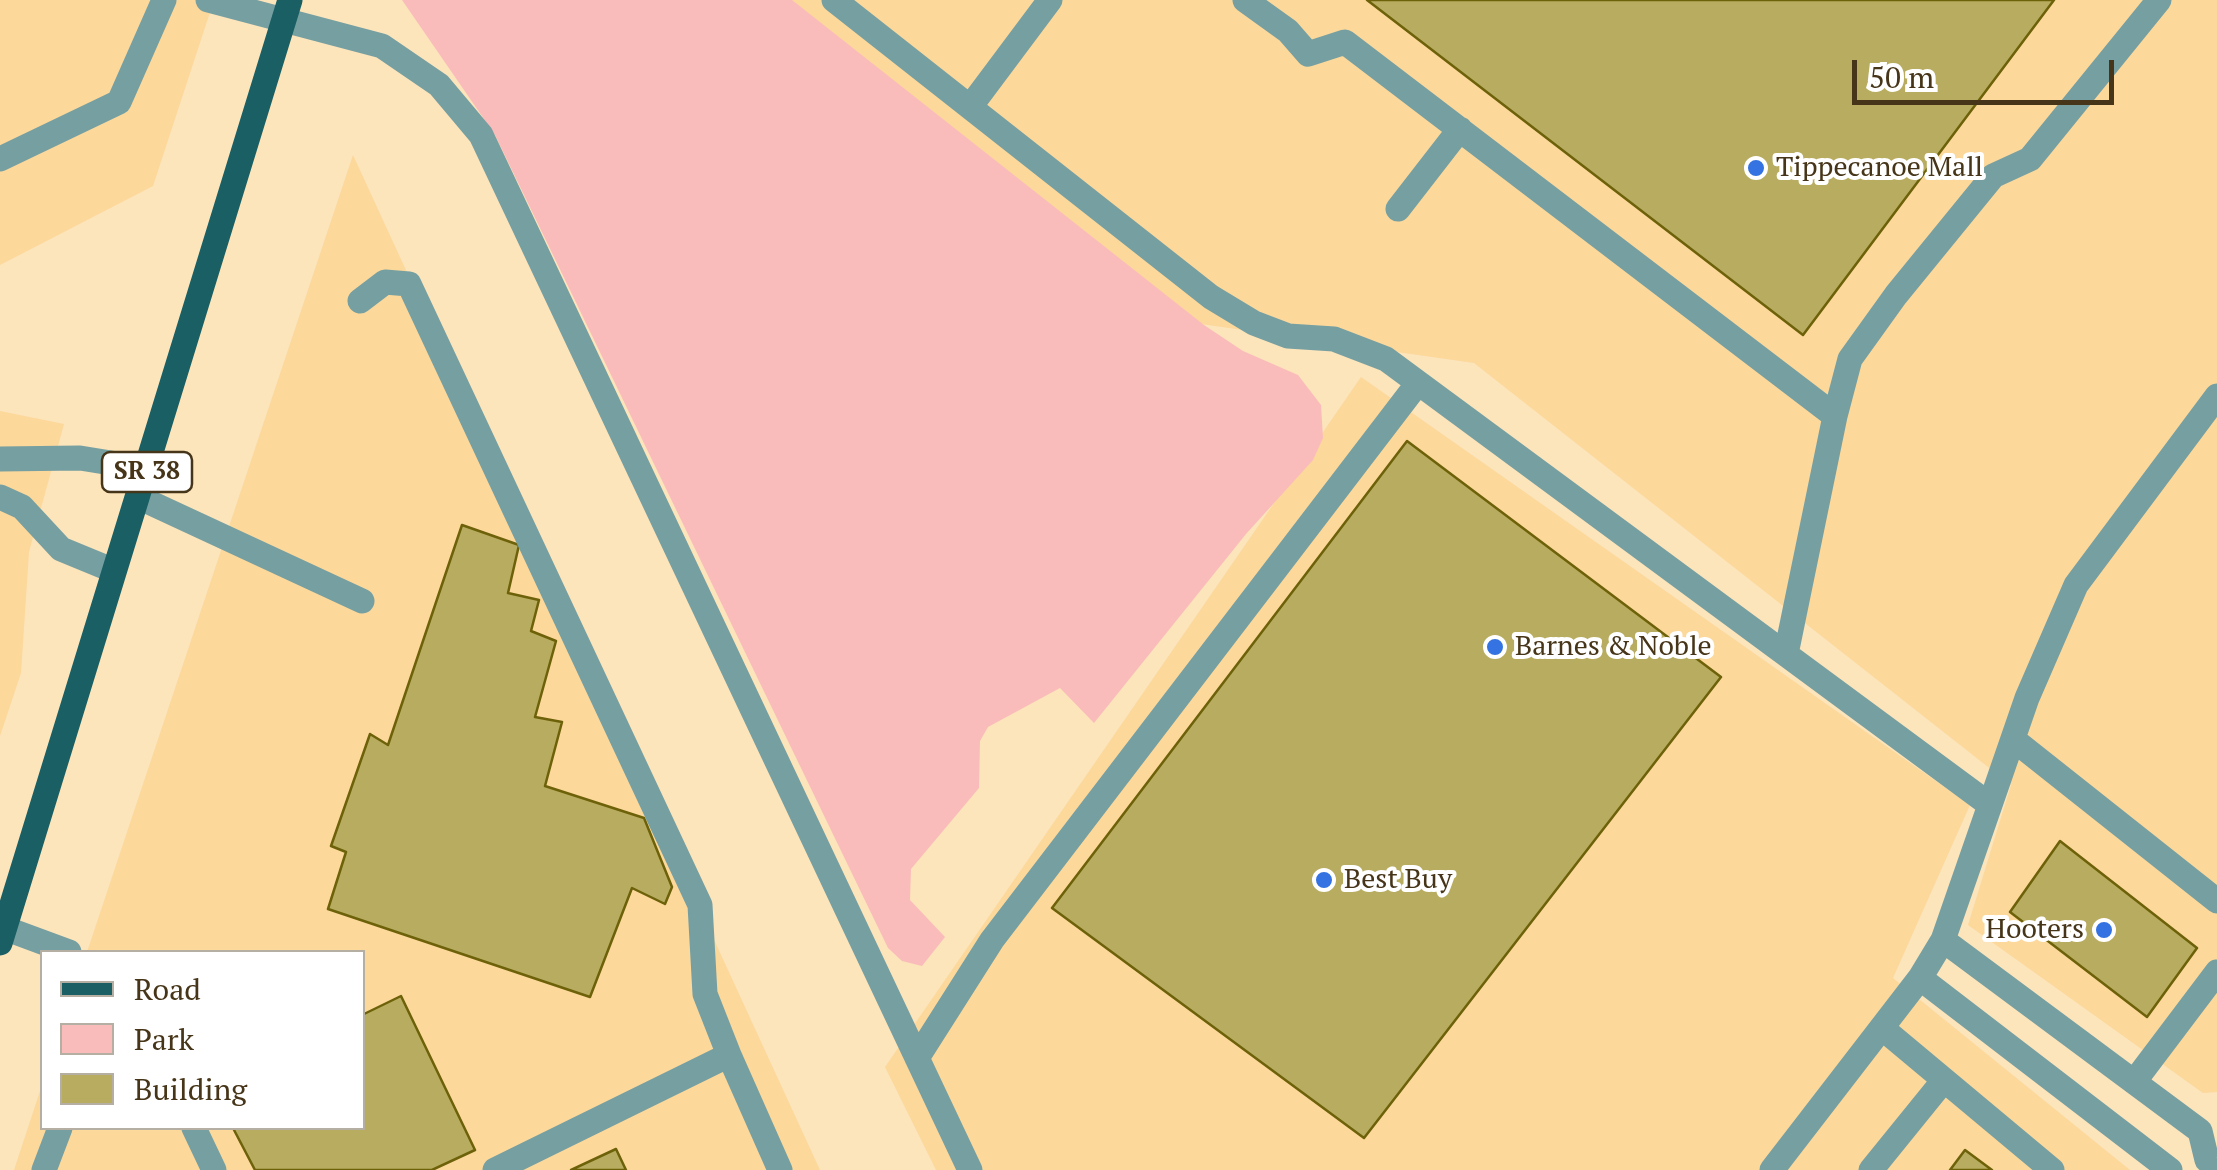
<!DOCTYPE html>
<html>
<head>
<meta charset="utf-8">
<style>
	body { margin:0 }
	#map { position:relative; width:2217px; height:1170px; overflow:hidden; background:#fce4bb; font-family:"PT Serif",serif }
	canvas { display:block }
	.legend { position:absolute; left:40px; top:950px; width:325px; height:180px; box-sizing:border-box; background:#fff; border:2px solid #b5aea3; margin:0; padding:12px 18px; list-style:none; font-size:30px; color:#463518 }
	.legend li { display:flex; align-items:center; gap:20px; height:50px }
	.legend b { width:50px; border:2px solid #b5aea3 }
	.scale { position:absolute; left:1852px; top:60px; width:262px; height:45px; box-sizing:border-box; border:5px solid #463518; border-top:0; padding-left:12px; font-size:30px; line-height:35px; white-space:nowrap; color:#463518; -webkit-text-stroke:8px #fff; paint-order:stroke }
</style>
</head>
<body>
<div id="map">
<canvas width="2217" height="1170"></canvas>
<ul class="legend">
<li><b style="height:12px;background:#195f63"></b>Road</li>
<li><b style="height:28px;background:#fabcba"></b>Park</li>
<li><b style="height:28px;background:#b8ac60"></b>Building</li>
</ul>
<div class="scale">50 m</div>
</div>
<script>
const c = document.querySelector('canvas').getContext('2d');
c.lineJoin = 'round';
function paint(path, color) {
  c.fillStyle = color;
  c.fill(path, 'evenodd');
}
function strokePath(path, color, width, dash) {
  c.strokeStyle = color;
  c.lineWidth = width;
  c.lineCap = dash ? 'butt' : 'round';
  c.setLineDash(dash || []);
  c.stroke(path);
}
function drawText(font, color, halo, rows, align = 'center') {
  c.font = font + ' "PT Serif",serif';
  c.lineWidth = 8;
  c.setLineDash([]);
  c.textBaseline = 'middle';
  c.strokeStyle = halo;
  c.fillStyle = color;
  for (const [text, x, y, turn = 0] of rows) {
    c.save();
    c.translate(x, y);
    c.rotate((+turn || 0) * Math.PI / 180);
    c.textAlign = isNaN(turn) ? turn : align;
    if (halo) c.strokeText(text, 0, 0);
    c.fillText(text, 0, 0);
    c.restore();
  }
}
const built = new Path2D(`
	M0,0h214l-61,186 -153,79z
	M772,0h1445v1092l-14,1 -235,-168 43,-140 -537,-422 -308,-44z
	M353,155l467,1015h-806l28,-85v43h320v-176h-275z
	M1361,377l609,428 -77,173 237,192h-1194l-51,-103z
	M0,411l64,13 -35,128 -8,121 -21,63z`);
const green = new Path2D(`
	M402,0h390l412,325 39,26 55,24 23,30 2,33 -10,22 -67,74 -152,189 -34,-35 -72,39 -8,14 -1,47 -68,81 -1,31 35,37 -23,29 -20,-5 -14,-13 -393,-813z`);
const building = new Path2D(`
	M1367,0h687l-251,335z
	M1407,441l314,236 -357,461 -312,-230z
	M462,525l57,20 -11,48 31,7 -8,31 25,10 -21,76 27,5 -17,64 99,32 28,69 -7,17 -33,-16 -42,109 -262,-88 18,-57 -15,-6 39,-112 18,11z
	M2060,841l137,107 -50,69 -137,-105z
	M401,996l74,154 -43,20h-177l-22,-42h129v-113z
	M616,1149l10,21h-55z
	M1965,1150l27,20h-42z`);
const minor = new Path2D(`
	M208,0l174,46 57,39 42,50 489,1035
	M834,0l377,297 43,26 34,13 46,3 52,20 604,446 37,-107 49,-113 141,-189
	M1245,0l43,31 20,23 37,-12 490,374 -49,238
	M970,107l80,-107
	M0,159l119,-57 45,-102
	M1398,209l62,-80
	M360,301l25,-19 24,2 291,621 5,89 24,61 -234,115
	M1835,416l15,-57 46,-64 97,-119 37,-17 129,-159
	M0,459l80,-1 68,11
	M0,497l22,10 39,42 51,21
	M138,497l224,104
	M2014,740l203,161
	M4,928l65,24
	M1943,940l257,191 7,29 10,8
	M1920,978l250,192
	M1882,1028l170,142
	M729,1055l51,115
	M917,1058l75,-118 426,-557
	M2134,1082l83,-110
	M194,1128l20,42
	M44,1170l16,-42
	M1772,1170l148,-192 23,-38 47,-135
	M1871,1170l73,-90`);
const major = new Path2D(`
	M0,943l290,-943`);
const markers = [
	[1756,168,10,"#3473e1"],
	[1495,647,10,"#3473e1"],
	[1324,880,10,"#3473e1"],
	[2104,930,10,"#3473e1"]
];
const shields = [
	[147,472,90]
];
const shieldNames = [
	["SR 38",147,472]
];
const poiNames = [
	["Tippecanoe Mall",1776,168],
	["Barnes & Noble",1515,647],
	["Best Buy",1344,880],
	["Hooters",2084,930,"right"]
];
paint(built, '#fcd89b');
paint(green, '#fabcba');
paint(building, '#b8ac60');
strokePath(building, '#6d6109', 2.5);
strokePath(minor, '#769fa1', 25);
strokePath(major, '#195f63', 25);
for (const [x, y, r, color] of markers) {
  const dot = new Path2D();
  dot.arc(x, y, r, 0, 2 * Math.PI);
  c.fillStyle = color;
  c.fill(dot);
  strokePath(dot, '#fff', 4);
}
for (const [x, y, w] of shields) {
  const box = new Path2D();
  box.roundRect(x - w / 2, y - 20, w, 40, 8);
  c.fillStyle = '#fff';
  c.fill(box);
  strokePath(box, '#463518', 2.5);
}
drawText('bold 25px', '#463518', null, shieldNames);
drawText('28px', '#463518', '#fff', poiNames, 'left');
</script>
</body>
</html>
